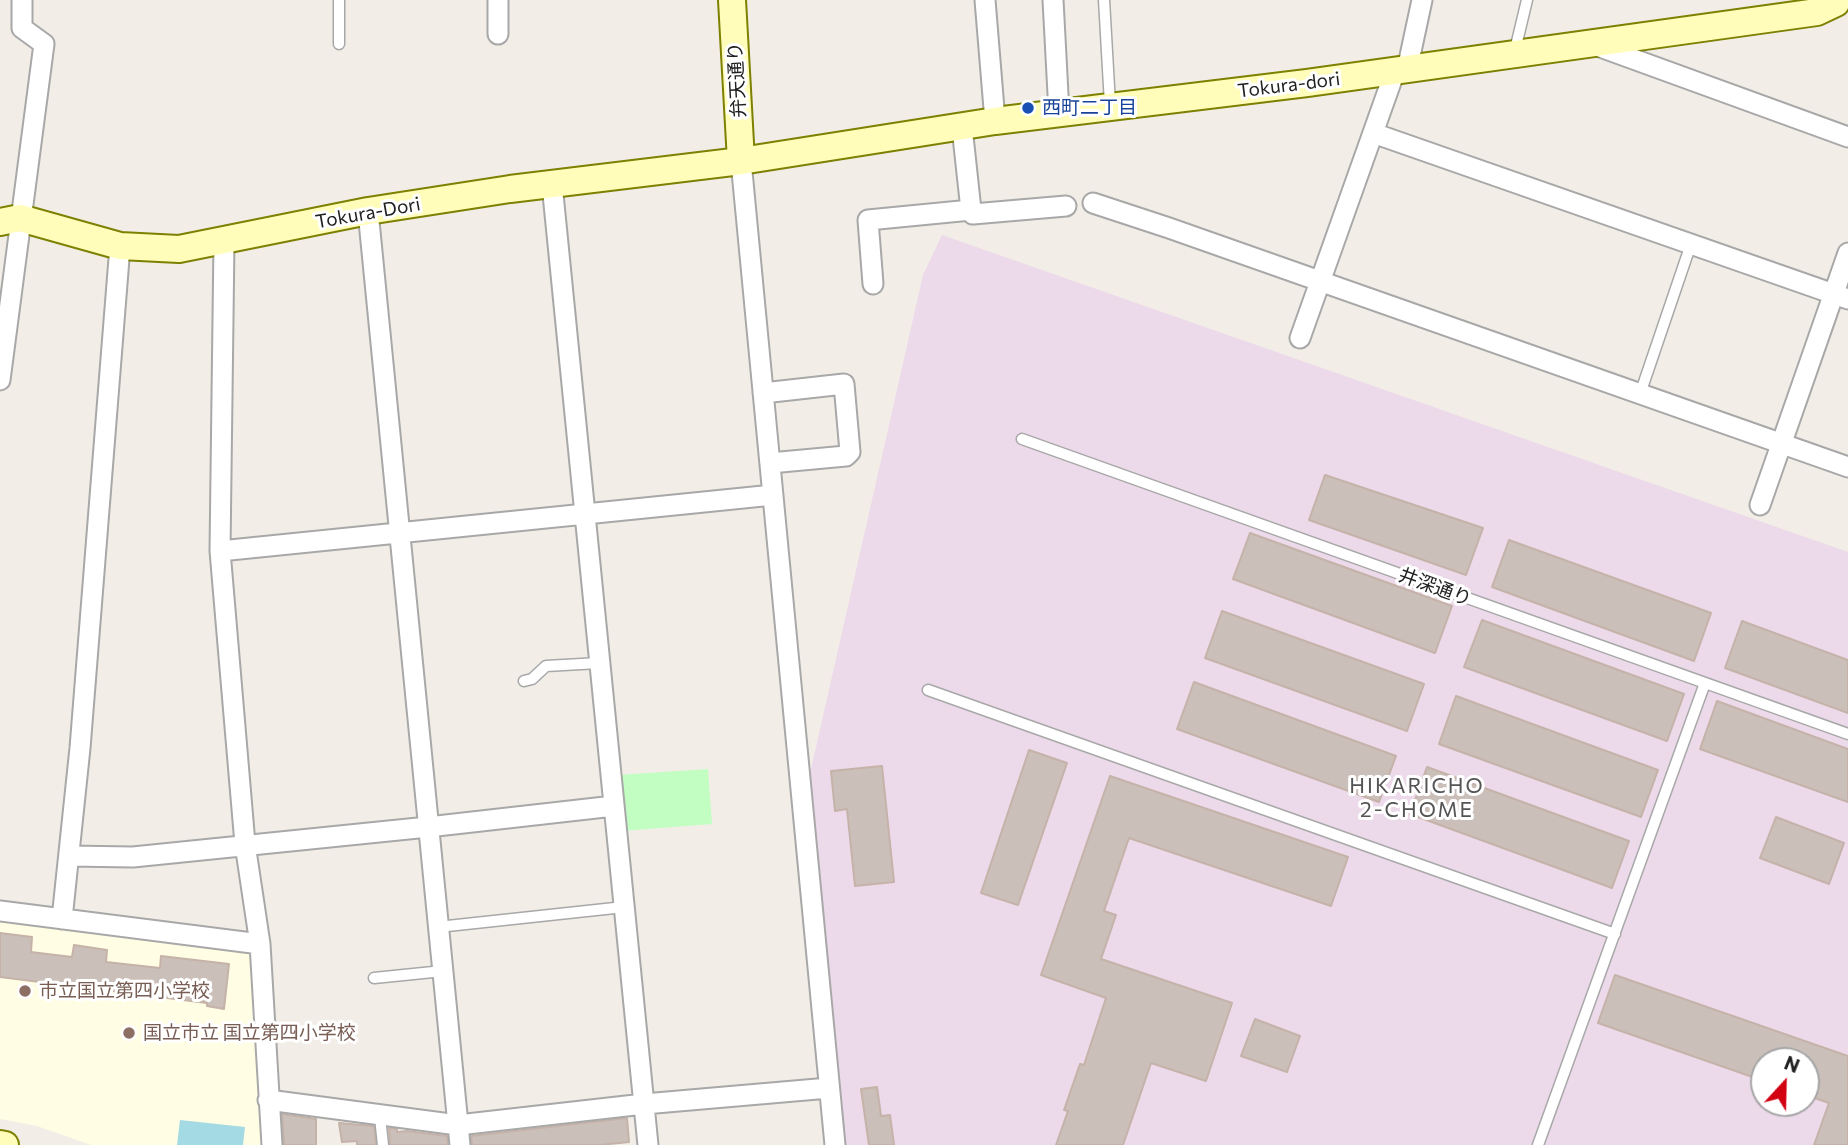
<!DOCTYPE html>
<html>
<head>
<meta charset="utf-8">
<style>
	body { margin:0 }
	#map { position:relative; width:1848px; height:1145px; overflow:hidden; background:#f2eee7; font-family:Commissioner,sans-serif }
	canvas { display:block }
	.north { position:absolute; left:1750px; top:1047px; width:70px; height:70px; box-sizing:border-box; background:#fff; border:2px solid #a6a6a6; border-radius:50%; rotate:22deg; font-size:19px; font-weight:700; line-height:28px; text-align:center; color:#212121 }
	.north::after { content:''; display:block; margin:auto; width:24px; height:32px; background:#d20011; clip-path:polygon(50% 0,100% 100%,50% 72%,0 100%) }
</style>
</head>
<body>
<div id="map">
<canvas width="1848" height="1145"></canvas>
<div class="north">N</div>
</div>
<script>
const c = document.querySelector('canvas').getContext('2d');
c.lineJoin = 'round';
function paint(path, color) {
  c.fillStyle = color;
  c.fill(path, 'evenodd');
}
function strokePath(path, color, width, dash) {
  c.strokeStyle = color;
  c.lineWidth = width;
  c.lineCap = dash ? 'butt' : 'round';
  c.setLineDash(dash || []);
  c.stroke(path);
}
function drawText(font, color, halo, rows, align = 'center') {
  c.font = font + ' Commissioner,"Noto Sans JP",sans-serif';
  c.lineWidth = 6;
  c.setLineDash([]);
  c.textBaseline = 'middle';
  c.strokeStyle = halo;
  c.fillStyle = color;
  for (const [text, x, y, turn = 0] of rows) {
    c.save();
    c.translate(x, y);
    c.rotate((+turn || 0) * Math.PI / 180);
    c.textAlign = isNaN(turn) ? turn : align;
    if (halo) c.strokeText(text, 0, 0);
    c.fillText(text, 0, 0);
    c.restore();
  }
}
const industrial = new Path2D(`
	M942,235l906,317v593h-1005l-34,-367 114,-503zM1764,1061h42v42h-42z`);
const education = new Path2D(`
	M0,918l254,29 8,198h-171l-54,-19 -37,-7z`);
const park = new Path2D(`
	M708,769l4,55 -90,7 -4,-56z`);
const water = new Path2D(`
	M180,1120l65,7 -2,18h-66z`);
const building = new Path2D(`
	M1325,475l158,53 -17,47 -157,-55z
	M1250,533l202,73 -17,47 -202,-74z
	M1509,540l202,73 -17,48 -202,-74z
	M1222,611l202,73 -17,47 -202,-73z
	M1482,620l202,74 -17,47 -203,-74z
	M1742,621l106,39v53l-123,-45z
	M1194,682l202,74 -17,46 -202,-73z
	M1456,696l202,74 -17,47 -202,-73z
	M1717,701l131,48v53l-148,-53z
	M1029,750l38,13 -49,142 -37,-12z
	M882,766l12,116 -39,4 -8,-77 -12,2 -4,-40z
	M1427,767l202,74 -17,47 -202,-74z
	M1110,776l238,81 -17,49 -202,-68 -25,73 12,4 -15,44 131,44 -26,78 -55,-18 -28,82h-67l12,-34 -4,-1 16,-46 4,1 22,-67 -65,-23z
	M1776,817l68,26 -15,41 -69,-26z
	M0,933l32,4 -1,15 41,5 2,-12 33,5 -1,12 54,6 1,-12 68,8 -5,45 -17,-3v-3l-207,-26z
	M1615,975l233,81v89h-34l15,-42 -23,-8v-34h-42v20l-166,-58z
	M1255,1019l45,17 -13,36 -46,-16z
	M877,1087l4,29 9,-1 4,30h-25l-8,-56z
	M282,1114l34,5v26h-32z
	M627,1118l2,24 -29,3h-128l-1,-9z
	M339,1123l35,3 2,19h-19v-4l-15,1z
	M389,1128l8,1v3l10,-1 40,5 1,9h-58z`);
const lane = new Path2D(`
	M339,0v44
	M1104,0l6,104
	M1515,50l12,-50
	M1640,394l51,-150
	M1022,439l826,295
	M524,681l8,-2 14,-13 53,-3
	M928,690l687,244
	M438,927l186,-20
	M374,978l69,-7
	M380,1117l3,28
	M1538,1145l167,-462`);
const street = new Path2D(`
	M985,0l10,121
	M1053,0l6,113
	M498,34v-34
	M1592,44l256,93
	M1407,70l15,-70
	M1373,133l475,166
	M741,161l94,984
	M552,184l96,961
	M1093,203l76,25 679,239
	M971,210l2,4 93,-8
	M368,211l92,934
	M224,241l-4,310 25,293 15,100 12,201
	M873,284l-5,-64 103,-10 -9,-83
	M1300,338l95,-267
	M0,380l44,-336 -22,-16v-28
	M763,393l81,-9 6,68 -4,4 -76,7
	M1760,505l88,-252
	M220,551l553,-56
	M69,856l64,1 295,-30 186,-21
	M0,911l260,33
	M62,919l18,-171 40,-502
	M268,1100l190,25 186,-21 185,-16`);
const secondary = new Path2D(`
	M732,0l9,161
	M0,222l20,-4 100,28 59,3 189,-38 142,-22 231,-28 254,-40 312,-38 510,-71 19,-9
	M0,1144l5,1`);
const markers = [
	[1028,108,7,"#1a4fb4"],
	[25,991,7,"#8d6e63"],
	[129,1033,7,"#8d6e63"]
];
const streetNames = [
	["弁天通り",737,80,-93],
	["Tokura-dori",1289,85,-7],
	["Tokura-Dori",368,213,-10],
	["井深通り",1435,587,20]
];
const transitNames = [
	["西町二丁目",1042,108]
];
const educationNames = [
	["市立国立第四小学校",39,991],
	["国立市立 国立第四小学校",143,1033]
];
const neighbourhoodNames = [
	["HIKARICHO",1417,786],
	["2-CHOME",1417,810]
];
paint(industrial, '#ecd9ea');
paint(education, '#fffde3');
paint(park, '#c2fec2');
paint(water, '#a4dae3');
paint(building, '#cbbfba');
strokePath(building, '#c5b2a8', 2);
strokePath(lane, '#a8a8a8', 13);
strokePath(street, '#a8a8a8', 23);
strokePath(secondary, '#7d8000', 30);
strokePath(lane, '#fff', 10);
strokePath(street, '#fff', 19);
strokePath(secondary, '#fffdb9', 26);
for (const [x, y, r, color] of markers) {
  const dot = new Path2D();
  dot.arc(x, y, r, 0, 2 * Math.PI);
  c.fillStyle = color;
  c.fill(dot);
  strokePath(dot, '#fff', 2.5);
}
drawText('19px', '#212121', '#fff', streetNames);
drawText('19px', '#164399', '#fff', transitNames, 'left');
drawText('19px', '#785e54', '#fff', educationNames, 'left');
c.letterSpacing = '2px';
drawText('21px', '#545454', '#fff', neighbourhoodNames);
c.letterSpacing = '0px';
</script>
</body>
</html>
